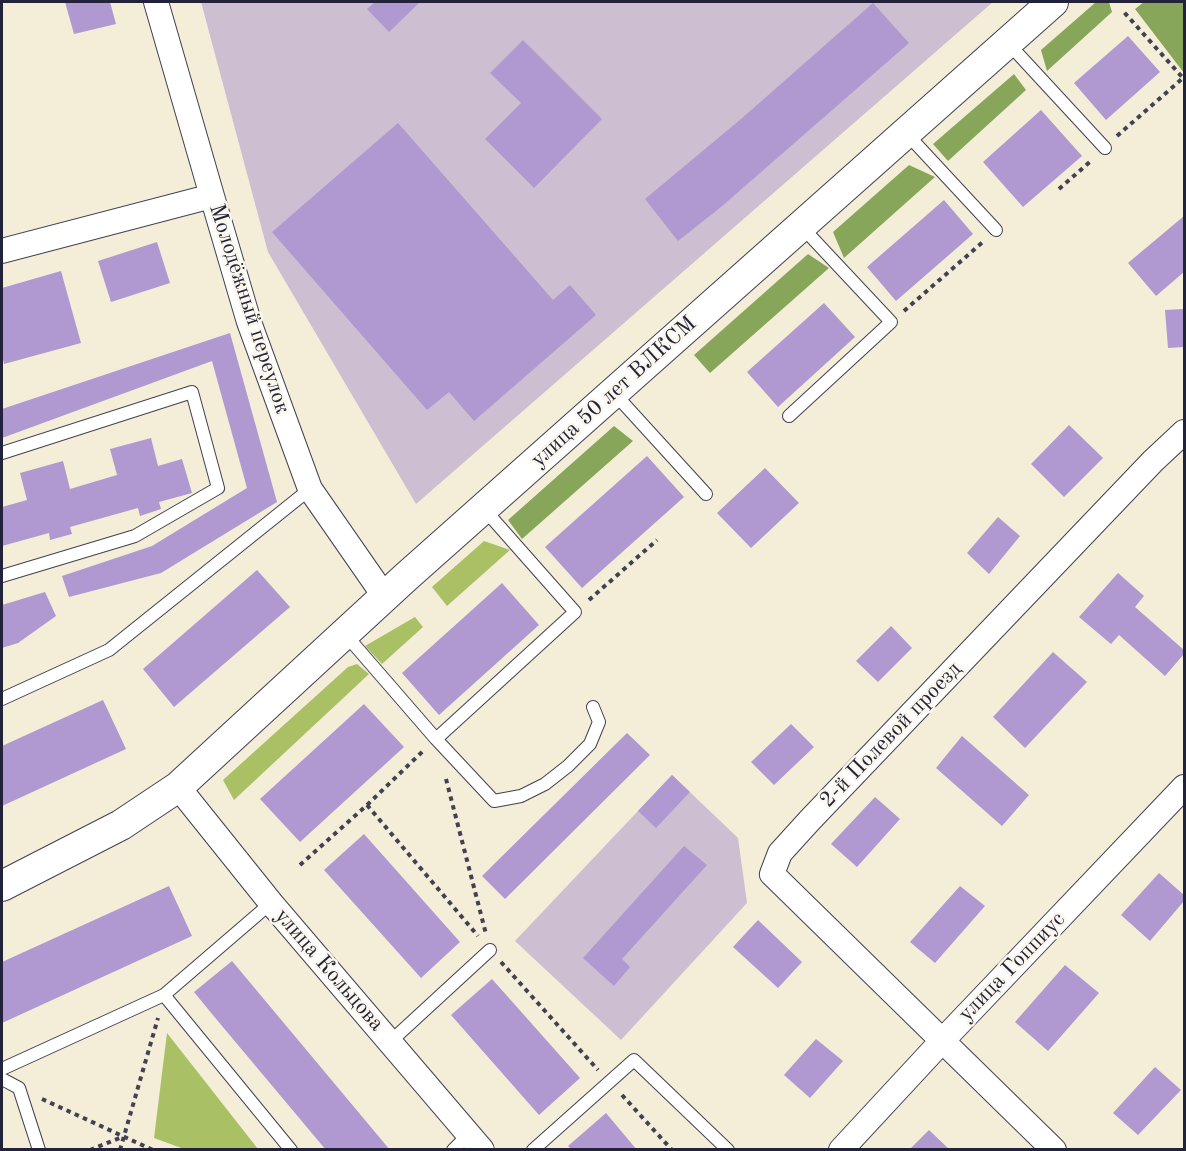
<!DOCTYPE html>
<html>
<head>
<meta charset="utf-8">
<style>
	body { margin:0 }
	#map { position:relative; width:1186px; height:1151px; overflow:hidden; background:#f4edd8; font-family:"Old Standard TT",serif }
	canvas { display:block }
	.frame { position:absolute; inset:0; border:3px solid #22223b; pointer-events:none }
</style>
</head>
<body>
<div id="map">
<canvas width="1186" height="1151"></canvas>
<div class="frame"></div>
</div>
<script>
const c = document.querySelector('canvas').getContext('2d');
c.lineJoin = 'round';
function paint(path, color) {
  c.fillStyle = color;
  c.fill(path, 'evenodd');
}
function strokePath(path, color, width, dash) {
  c.strokeStyle = color;
  c.lineWidth = width;
  c.lineCap = dash ? 'butt' : 'round';
  c.setLineDash(dash || []);
  c.stroke(path);
}
function drawText(font, color, halo, rows, align = 'center') {
  c.font = font + ' "Old Standard TT",serif';
  c.lineWidth = 5;
  c.setLineDash([]);
  c.textBaseline = 'middle';
  c.strokeStyle = halo;
  c.fillStyle = color;
  for (const [text, x, y, turn = 0] of rows) {
    c.save();
    c.translate(x, y);
    c.rotate((+turn || 0) * Math.PI / 180);
    c.textAlign = isNaN(turn) ? turn : align;
    if (halo) c.strokeText(text, 0, 0);
    c.fillText(text, 0, 0);
    c.restore();
  }
}
const industrial = new Path2D(`
	M201,2h792l-577,502 -148,-252z
	M672,775l66,63 9,65 -126,137 -106,-99z`);
const green = new Path2D(`
	M484,541l26,9 -63,56 -15,-19z
	M415,617l8,10 -41,37 -17,-18z
	M357,664l12,10 -135,126 -11,-20 125,-113z
	M167,1033l91,116h-74l-30,-11z`);
const forest = new Path2D(`
	M1096,2h13l3,10 -65,59 -6,-21z
	M1144,2h40v71l-49,-64z
	M1014,74l12,16 -78,71 -15,-17z
	M909,165l26,12 -91,81 -11,-26z
	M808,254l21,14 -119,105 -16,-18z
	M614,426l19,15 -111,98 -14,-19z`);
const building = new Path2D(`
	M65,2h45l6,22 -42,10z
	M375,2h45l-31,30 -22,-23z
	M873,3l36,40 -188,164 -43,34 -33,-42 96,-80z
	M1128,36l32,36 -54,48 -32,-37z
	M523,40l79,79 -68,69 -49,-49 36,-36 -31,-30z
	M1041,110l41,46 -59,51 -40,-45z
	M398,123l155,177 17,-15 26,30 -122,106 -25,-29 -22,18 -155,-178z
	M944,200l29,34 -77,67 -29,-34z
	M1184,216v56l-28,24 -28,-33z
	M157,242l13,41 -59,19 -13,-41z
	M61,271l20,72 -77,21 -2,-9v-67z
	M824,303l31,34 -77,70 -31,-35z
	M1184,309v38l-16,1 -3,-38z
	M230,333l47,169 -116,71 -92,24 -7,-21 90,-30 95,-58 -35,-127 -210,77v-29z
	M1069,425l34,33 -39,39 -33,-33z
	M151,438l7,28 24,-7 10,34 -33,9 2,7 -21,7 -2,-8 -68,19 2,7 -22,6 -1,-7 -47,13v-39l25,-7 -7,-27 43,-12 7,28 47,-14 -7,-26z
	M647,456l37,41 -102,91 -37,-41z
	M765,468l34,35 -48,45 -34,-35z
	M998,517l22,19 -31,38 -22,-21z
	M257,570l33,37 -116,100 -31,-38z
	M1118,573l26,23 -9,11 49,43v4l-19,22 -46,-41 -8,9 -32,-27z
	M502,583l37,42 -100,90 -37,-42z
	M45,592l11,24 -38,27 -16,5v-43z
	M891,626l21,22 -34,34 -22,-21z
	M1053,652l34,30 -62,66 -32,-31z
	M103,700l23,49 -124,57v-60z
	M364,704l40,43 -104,95 -40,-43z
	M791,724l23,23 -40,38 -23,-23z
	M627,733l23,22 -145,144 -23,-23z
	M962,736l67,59 -27,31 -66,-58z
	M672,775l18,17 -34,36 -18,-17z
	M875,797l25,22 -43,48 -26,-23z
	M364,834l96,108 -39,36 -97,-108z
	M684,846l23,19 -85,94 8,8 -16,19 -31,-28z
	M1159,873l25,22v6l-34,40 -29,-26z
	M169,886l23,50 -190,87v-61z
	M960,886l25,20 -50,57 -25,-21z
	M758,920l44,42 -24,26 -45,-41z
	M232,961l158,189h-64l-109,-130 -23,-28z
	M1065,965l34,28 -51,58 -33,-29z
	M492,979l88,99 -41,37 -88,-100z
	M816,1039l27,22 -33,37 -26,-23z
	M1155,1067l26,23 -43,45 -25,-22z
	M606,1113l31,37h-65l-4,-4z
	M929,1130l21,20h-41z`);
const path = new Path2D(`
	M1117,136l66,-58 -60,-67
	M1059,189l33,-29
	M904,311l80,-70
	M589,600l68,-60
	M446,779l40,155
	M367,805l111,131
	M300,865l67,-60 56,-54
	M501,962l97,108
	M622,1095l50,55
	M42,1099l111,51
	M90,1150l32,-13
	M120,1150l38,-132`);
const service = new Path2D(`
	M1008,43l97,105
	M906,133l90,97
	M614,393l92,101
	M789,416l102,-94 -90,-96
	M2,453l190,-61 26,96 -83,48 -133,40
	M345,634l91,105 58,62 27,-5 24,-12 23,-18 22,-22 9,-22 -6,-15
	M2,699l107,-49 201,-161
	M436,739l139,-127 -91,-103
	M271,903l-107,92 127,155
	M390,1042l100,-92
	M2,1069l162,-74
	M2,1079l17,9 20,62
	M453,1150l15,-15
	M533,1150l101,-90 94,90`);
const minor = new Path2D(`
	M156,2l56,194 37,126 61,167 75,108
	M2,251l210,-55
	M178,787l93,116 211,247
	M841,1150l101,-109 242,-254
	M1054,1150l-282,-276 8,-21 30,-33 343,-359 31,-29`);
const tertiary = new Path2D(`
	M2,886l119,-61 57,-38 228,-210 647,-575`);
const streetNames = [
	["Молодёжный переулок",249,309,72],
	["улица 50 лет ВЛКСМ",614,392,-42],
	["2-й Полевой проезд",891,735,-46],
	["улица Гоппиус",1012,967,-46],
	["улица Кольцова",329,970,49]
];
paint(industrial, '#cebed2');
paint(green, '#aac065');
paint(forest, '#87a65a');
paint(building, '#af99d0');
strokePath(service, '#424053', 14);
strokePath(minor, '#424053', 26);
strokePath(tertiary, '#424053', 32);
strokePath(path, '#424053', 4, [4.5, 4.5]);
strokePath(service, '#fff', 12);
strokePath(minor, '#fff', 24);
strokePath(tertiary, '#fff', 30);
drawText('22px', '#22223b', '#fbf7ec', streetNames);
</script>
</body>
</html>
